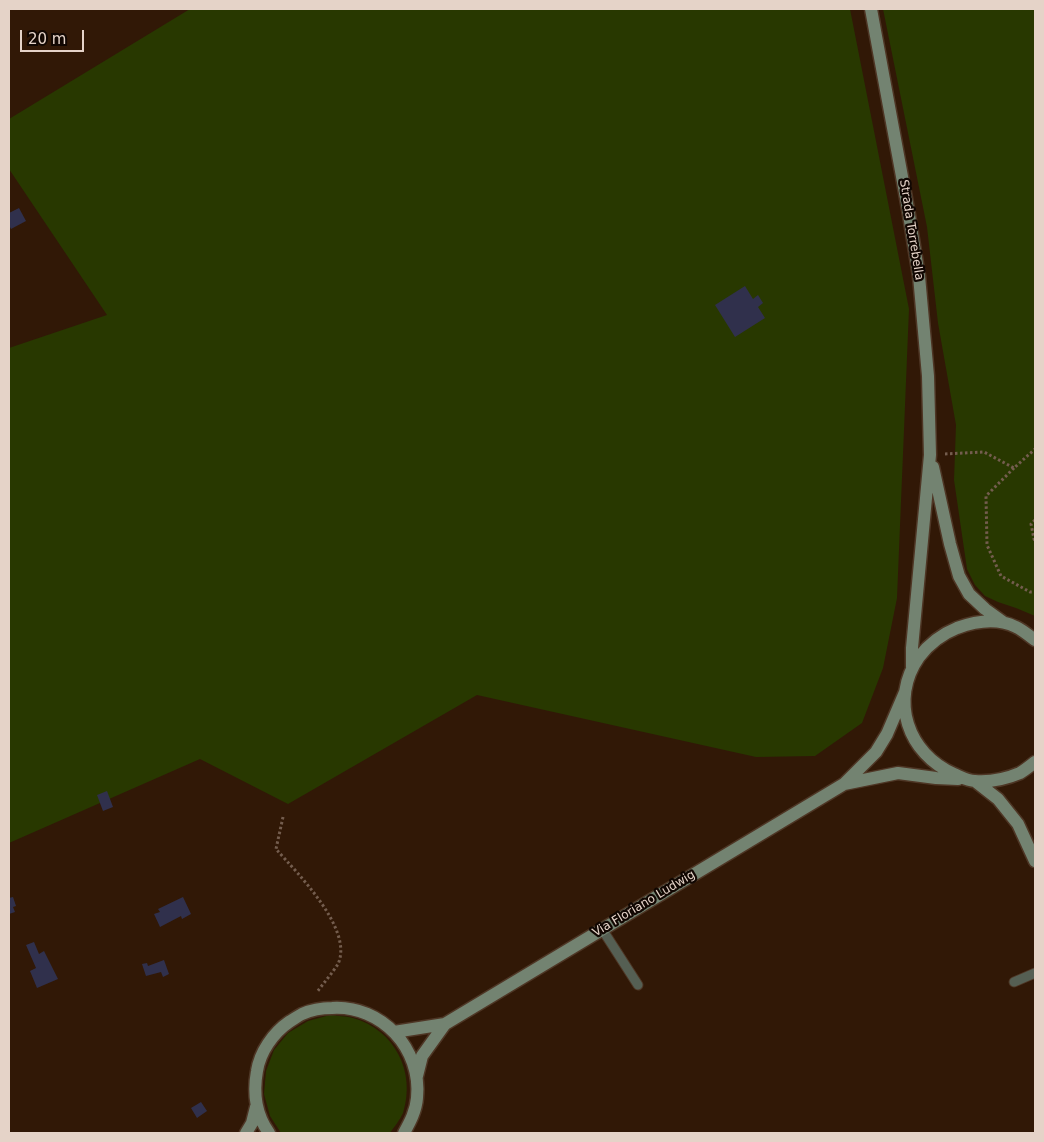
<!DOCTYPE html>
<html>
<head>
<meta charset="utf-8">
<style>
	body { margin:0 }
	#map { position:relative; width:1044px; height:1142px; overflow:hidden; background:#311806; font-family:"DejaVu Sans",sans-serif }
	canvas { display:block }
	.frame { position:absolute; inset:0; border:10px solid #e5d3c8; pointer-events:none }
	.scale { position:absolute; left:20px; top:30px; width:64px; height:22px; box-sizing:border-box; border:2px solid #e5d3c8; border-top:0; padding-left:6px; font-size:15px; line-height:18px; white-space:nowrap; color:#e5d3c8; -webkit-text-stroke:4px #110702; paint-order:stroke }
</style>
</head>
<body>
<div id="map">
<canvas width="1044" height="1142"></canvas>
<div class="frame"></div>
<div class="scale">20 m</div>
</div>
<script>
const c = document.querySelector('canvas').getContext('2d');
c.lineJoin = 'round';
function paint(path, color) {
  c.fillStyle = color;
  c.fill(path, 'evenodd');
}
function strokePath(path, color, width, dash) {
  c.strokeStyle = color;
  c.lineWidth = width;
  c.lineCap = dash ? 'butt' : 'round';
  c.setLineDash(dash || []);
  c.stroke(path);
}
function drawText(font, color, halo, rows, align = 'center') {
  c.font = font + ' "DejaVu Sans",sans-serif';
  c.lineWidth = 4.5;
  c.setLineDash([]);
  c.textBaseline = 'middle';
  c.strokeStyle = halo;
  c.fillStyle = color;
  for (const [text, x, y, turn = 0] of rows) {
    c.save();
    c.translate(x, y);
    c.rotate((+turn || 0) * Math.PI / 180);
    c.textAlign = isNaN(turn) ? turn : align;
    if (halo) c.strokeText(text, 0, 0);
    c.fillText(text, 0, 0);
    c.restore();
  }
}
const green = new Path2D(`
	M190,9h660l59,300 -12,289 -14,70 -21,55 -47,33 -59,1 -279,-62 -189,109 -88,-45 -191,84v-495l98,-33 -98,-146v-50z
	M883,9h152v607l-19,-8 -18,-6 -13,-6 -10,-11 -8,-16 -13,-89 2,-55 -18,-102 -11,-96z
	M330,1015c7,1 16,1 23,3 42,12 63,54 50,95 -3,7 -9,14 -13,20h-109l-11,-17 -6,-22 2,-23 8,-21 14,-17 20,-12z`);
const building = new Path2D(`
	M19,208l7,13 -15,8 -2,-4v-12z
	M745,286l8,13 5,-4 5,8 -5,4 7,11 -30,19 -20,-32z
	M107,791l6,16 -10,4 -6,-16z
	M13,897l3,9 -3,1 2,5 -6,2v-16z
	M183,897l8,17 -9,5 -1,-3 -21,11 -6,-13 6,-2 -2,-3z
	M34,942l5,12 5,-3 14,28 -21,9 -7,-17 6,-3 -10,-23z
	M164,960l5,14 -6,3 -2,-5 -15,4 -4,-12 5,-1 1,3z
	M201,1102l6,9 -10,7 -6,-10z`);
const path = new Path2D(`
	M945,454l39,-2 30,16 21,-19
	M1014,468l-28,28 1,49 14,31 29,16h5
	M1035,520l-4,4 3,15 1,2
	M283,817l-7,32c21,24 78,80 62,115 -5,8 -15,20 -21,28`);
const lane = new Path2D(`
	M602,929l36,56
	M1014,982l21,-9`);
const secondary = new Path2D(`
	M871,9l37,200 11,67 9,100 2,79 -18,193v19
	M933,467l17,77 9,32 10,18 16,15 18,13
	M1035,640c-6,-4 -12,-10 -19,-13 -18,-9 -40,-6 -59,1 -15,6 -28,16 -38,29 -30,43 -11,97 35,117 7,3 14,7 21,7 15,1 31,-2 45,-8 5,-3 10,-7 15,-11
	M975,781l23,18 20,25 17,37
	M844,784l54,-11 38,5 22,1
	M394,1032l51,-8 399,-240 32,-32 11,-18 18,-42
	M417,1076l5,-20 23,-32
	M246,1133l6,-10 4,-16
	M269,1133c-13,-18 -16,-40 -12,-62 3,-19 16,-38 32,-49 5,-3 9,-6 13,-8 9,-4 20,-6 30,-6 50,-3 90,41 85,90 -1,13 -7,24 -13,35`);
const streetNames = [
	["Strada Torrebella",911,230,81],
	["Via Floriano Ludwig",644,904,-31]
];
paint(green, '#283800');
paint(building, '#30304c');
strokePath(lane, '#4e3625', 11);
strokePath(secondary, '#4e3625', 15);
strokePath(path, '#745d4e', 3, [2.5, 2.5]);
strokePath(lane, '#555f53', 9);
strokePath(secondary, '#738371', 12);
drawText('12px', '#e5d3c8', '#110702', streetNames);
</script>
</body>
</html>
